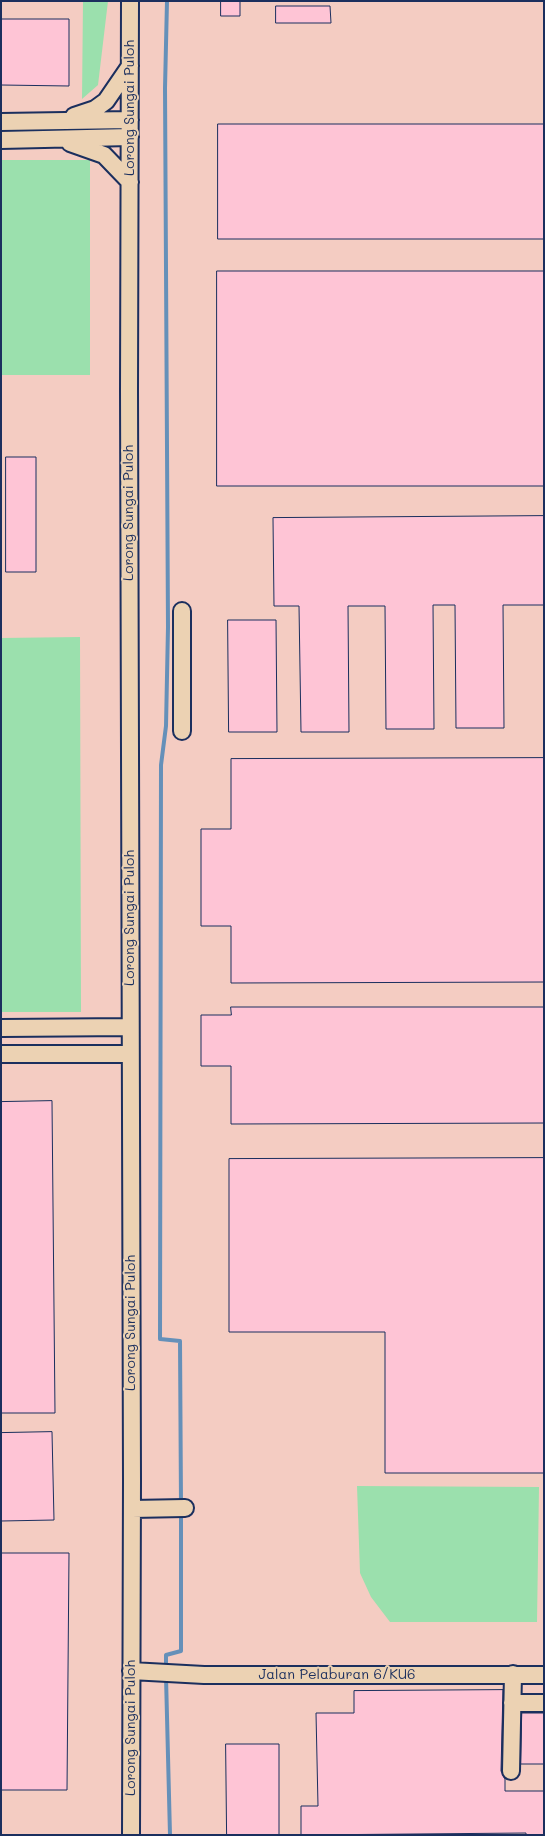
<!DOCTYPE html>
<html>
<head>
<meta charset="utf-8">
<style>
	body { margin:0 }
	#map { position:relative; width:545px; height:1836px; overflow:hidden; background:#f0cfba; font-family:Mali,sans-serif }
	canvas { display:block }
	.frame { position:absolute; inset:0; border:2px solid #1b2f5e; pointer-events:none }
</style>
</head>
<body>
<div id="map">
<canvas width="545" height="1836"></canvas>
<div class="frame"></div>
</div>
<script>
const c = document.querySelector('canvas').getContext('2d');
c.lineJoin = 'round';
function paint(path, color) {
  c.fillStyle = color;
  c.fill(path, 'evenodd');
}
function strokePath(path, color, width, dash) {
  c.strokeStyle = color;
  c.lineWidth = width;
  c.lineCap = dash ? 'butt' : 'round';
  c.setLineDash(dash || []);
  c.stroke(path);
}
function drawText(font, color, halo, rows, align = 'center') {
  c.font = font + ' Mali,sans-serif';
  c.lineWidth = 4;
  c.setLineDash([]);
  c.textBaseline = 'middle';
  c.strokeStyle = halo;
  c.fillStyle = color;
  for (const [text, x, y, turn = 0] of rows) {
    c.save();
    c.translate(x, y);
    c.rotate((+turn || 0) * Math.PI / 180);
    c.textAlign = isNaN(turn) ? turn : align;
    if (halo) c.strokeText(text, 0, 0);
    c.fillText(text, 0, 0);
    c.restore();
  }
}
const built = new Path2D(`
	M1,1h543v1834h-543z`);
const green = new Path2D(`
	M83,1h25l-10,84 -16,14z
	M1,160h89v215h-89z
	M80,637l1,375h-80v-374z
	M357,1486l182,1 -2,135h-147l-19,-25 -11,-24z`);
const stream = new Path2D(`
	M167,1l-2,87 3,539 -2,99 -5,39 -1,574 20,2 1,164
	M166,1668v-13l15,-4v-139
	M166,1677l4,158`);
const building = new Path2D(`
	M221,1h19v15h-19z
	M276,6h54l1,17h-55z
	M1,19h68v67l-68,-1z
	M218,124h326v115h-326z
	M217,271h327v215h-327z
	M6,457h30v115h-30z
	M544,516v89h-41l1,123h-48l-1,-123h-22l1,124h-48l-1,-123h-37l1,126h-48l-2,-126h-25l-1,-88z
	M228,620h48l1,112h-48z
	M544,758v224l-313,1v-57h-30v-97h30v-70z
	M231,1007h313v116l-313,1v-58h-30v-51h30z
	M52,1101l3,312h-54v-311z
	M544,1158v315h-159v-141h-156v-173z
	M52,1432l2,88 -53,1v-88z
	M1,1553h68l-2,237h-66z
	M503,1690l-2,81 4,8v12h39v44h-18v-2l-225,2v-29h17l-2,-93h38v-22z
	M522,1713h22v51h-23z
	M226,1744h53v91h-52z`);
const minor = new Path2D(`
	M130,1l-1,388 3,1092 -1,354
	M74,116l21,-7 11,-8 24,-35
	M1,122l129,-2
	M1,140l129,-3
	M70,143l34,12 26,27
	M182,731v-120
	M1,1028l129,-1
	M1,1054h129
	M132,1509l53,-1
	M131,1671l73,4h340
	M512,1703h32
	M511,1771l2,-97`);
const streetNames = [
	["Lorong Sungai Puloh",130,108,-90],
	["Lorong Sungai Puloh",129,513,-90],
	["Lorong Sungai Puloh",130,918,-90],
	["Lorong Sungai Puloh",131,1323,-90],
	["Jalan Pelaburan 6/KU6",337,1675],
	["Lorong Sungai Puloh",131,1728,-90]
];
paint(built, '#f4ccc2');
paint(green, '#9be0ad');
strokePath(stream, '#6590b9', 4);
paint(building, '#fec4d5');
strokePath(building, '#1b2f5e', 1);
strokePath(minor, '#1b2f5e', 20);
strokePath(minor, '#ecd2b3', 16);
drawText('14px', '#1b2f5e', '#ecd2b3', streetNames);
</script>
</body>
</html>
